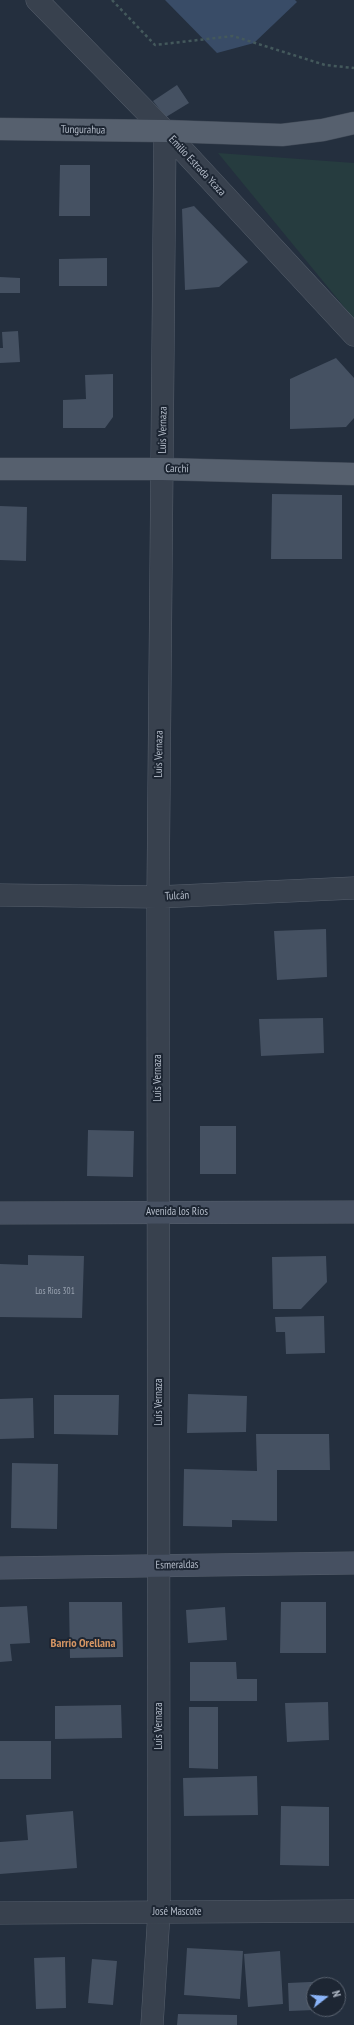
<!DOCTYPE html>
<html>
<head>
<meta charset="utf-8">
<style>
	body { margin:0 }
	#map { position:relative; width:354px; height:2025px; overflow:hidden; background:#242f3e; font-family:"PT Sans Narrow",sans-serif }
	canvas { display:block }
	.north { position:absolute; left:306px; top:1977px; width:40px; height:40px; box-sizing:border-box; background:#1d2633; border:1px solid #59626f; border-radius:50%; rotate:73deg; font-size:11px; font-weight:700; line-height:16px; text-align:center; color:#b4bcc9 }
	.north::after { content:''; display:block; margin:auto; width:14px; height:18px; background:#8ab4f8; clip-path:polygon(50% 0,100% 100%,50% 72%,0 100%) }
</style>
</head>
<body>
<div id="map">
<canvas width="354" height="2025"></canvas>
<div class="north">N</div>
</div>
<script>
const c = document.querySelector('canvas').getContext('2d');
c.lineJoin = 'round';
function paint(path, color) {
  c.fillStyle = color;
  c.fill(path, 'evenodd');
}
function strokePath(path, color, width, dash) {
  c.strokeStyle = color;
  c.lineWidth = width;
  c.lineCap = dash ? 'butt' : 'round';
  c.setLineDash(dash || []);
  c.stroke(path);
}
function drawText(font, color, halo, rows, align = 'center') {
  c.font = font + ' "PT Sans Narrow",sans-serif';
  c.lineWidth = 4;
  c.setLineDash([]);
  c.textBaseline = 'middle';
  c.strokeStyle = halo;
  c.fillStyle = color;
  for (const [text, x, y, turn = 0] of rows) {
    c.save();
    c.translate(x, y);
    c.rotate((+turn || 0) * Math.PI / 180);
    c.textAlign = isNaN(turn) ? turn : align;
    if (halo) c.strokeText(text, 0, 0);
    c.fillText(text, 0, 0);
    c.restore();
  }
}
const green = new Path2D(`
	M218,153l136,10v156z`);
const water = new Path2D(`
	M165,0h130l2,2 -43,41 -37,10z`);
const building = new Path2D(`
	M177,85l12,18 -23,14 -13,-16z
	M60,165h30v51h-31z
	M194,206l54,56 -29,25 -34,3 -3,-81z
	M107,258v28h-48v-27z
	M0,277l20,1v15h-20z
	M18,331l2,31 -20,1v-15h3l-1,-16z
	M336,358l18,20v40l-8,9 -56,2v-50z
	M113,374v43l-8,11h-42v-28l23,-1 -1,-24z
	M272,494l70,1v64h-71z
	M0,506l27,1 -1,54 -26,-1z
	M326,929l1,48 -50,3 -3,-49z
	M323,1018l1,35 -63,3 -2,-37z
	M200,1126h36v48h-36z
	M88,1130l46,1 -1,46 -46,-1z
	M28,1255l56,1 -2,62 -82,-1v-53l28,1z
	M326,1256l1,26 -26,27h-28l-1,-52z
	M324,1316l1,37 -39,1 -1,-22h-9l-1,-15z
	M188,1394l59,2 -1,36 -59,1z
	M54,1395h65l-1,40 -64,-1z
	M33,1398l1,40 -34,1v-40z
	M256,1434h73l1,36h-53v51l-45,-1v7l-49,-1 1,-57 73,2z
	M12,1463l46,1 -1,65 -46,-1z
	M69,1602h53l1,55 -53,1z
	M281,1602h45v51h-46z
	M27,1606l3,37 -20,1 2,17 -12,1v-55z
	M225,1607l2,33 -39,3 -2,-33z
	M190,1662h46l1,17h20v22h-67z
	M328,1702l1,38 -42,2 -2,-39z
	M121,1705l1,33 -67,1v-33z
	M189,1707h29v62l-29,-1z
	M0,1741h51v38h-51z
	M257,1776l1,39 -74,1 -1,-38z
	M281,1806l48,1v59l-49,-1z
	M73,1811l4,57 -77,6v-32l28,-2 -2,-25z
	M187,1948l56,3 -3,48 -56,-4z
	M280,1951l3,53 -35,3 -4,-53z
	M65,1957l1,51 -30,1 -2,-51z
	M92,1959l25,2 -4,44 -25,-2z
	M332,1981v4h-18v25l-25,1 -1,-28z
	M178,2014l59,1v10h-60z`);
const path = new Path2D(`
	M112,0l43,45 78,-9 92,29 29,3`);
const minor = new Path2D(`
	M37,0l128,131 189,204
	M0,895l158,2 196,-9
	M0,1913l354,-2
	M152,2025l7,-113 -1,-1015 7,-766`);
const secondary = new Path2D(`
	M0,1213l354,-1
	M0,1568l354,-5`);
const primary = new Path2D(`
	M0,129l165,2 117,4 41,-5 31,-7
	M0,469h162l192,5`);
const numberNames = [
	["Los Rios 301",55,1291]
];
const streetNames = [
	["Tungurahua",83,130,1],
	["Emilio Estrada Ycaza",197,166,47],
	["Luis Vernaza",163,430,-89],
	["Carchi",177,469,1],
	["Luis Vernaza",159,754,-89],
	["Tulcán",177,896,-3],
	["Luis Vernaza",158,1078,-90],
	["Avenida los Ríos",177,1212],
	["Luis Vernaza",159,1402,-90],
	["Esmeraldas",177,1565,-1],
	["Luis Vernaza",159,1726,-90],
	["José Mascote",177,1912]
];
const neighbourhoodNames = [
	["Barrio Orellana",83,1644]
];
paint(green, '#263c3f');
paint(water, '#394c67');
paint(building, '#455162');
strokePath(minor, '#565f6c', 23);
strokePath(secondary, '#565f6c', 23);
strokePath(primary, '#414a57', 23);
strokePath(path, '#44595c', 2.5, [3, 3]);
strokePath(minor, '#38414e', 22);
strokePath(secondary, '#465061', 22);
strokePath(primary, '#56606e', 22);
drawText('9px', '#98a1af', null, numberNames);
drawText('11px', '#b4bcc9', '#1d2633', streetNames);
drawText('bold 12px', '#d59563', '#1d2633', neighbourhoodNames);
</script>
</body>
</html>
